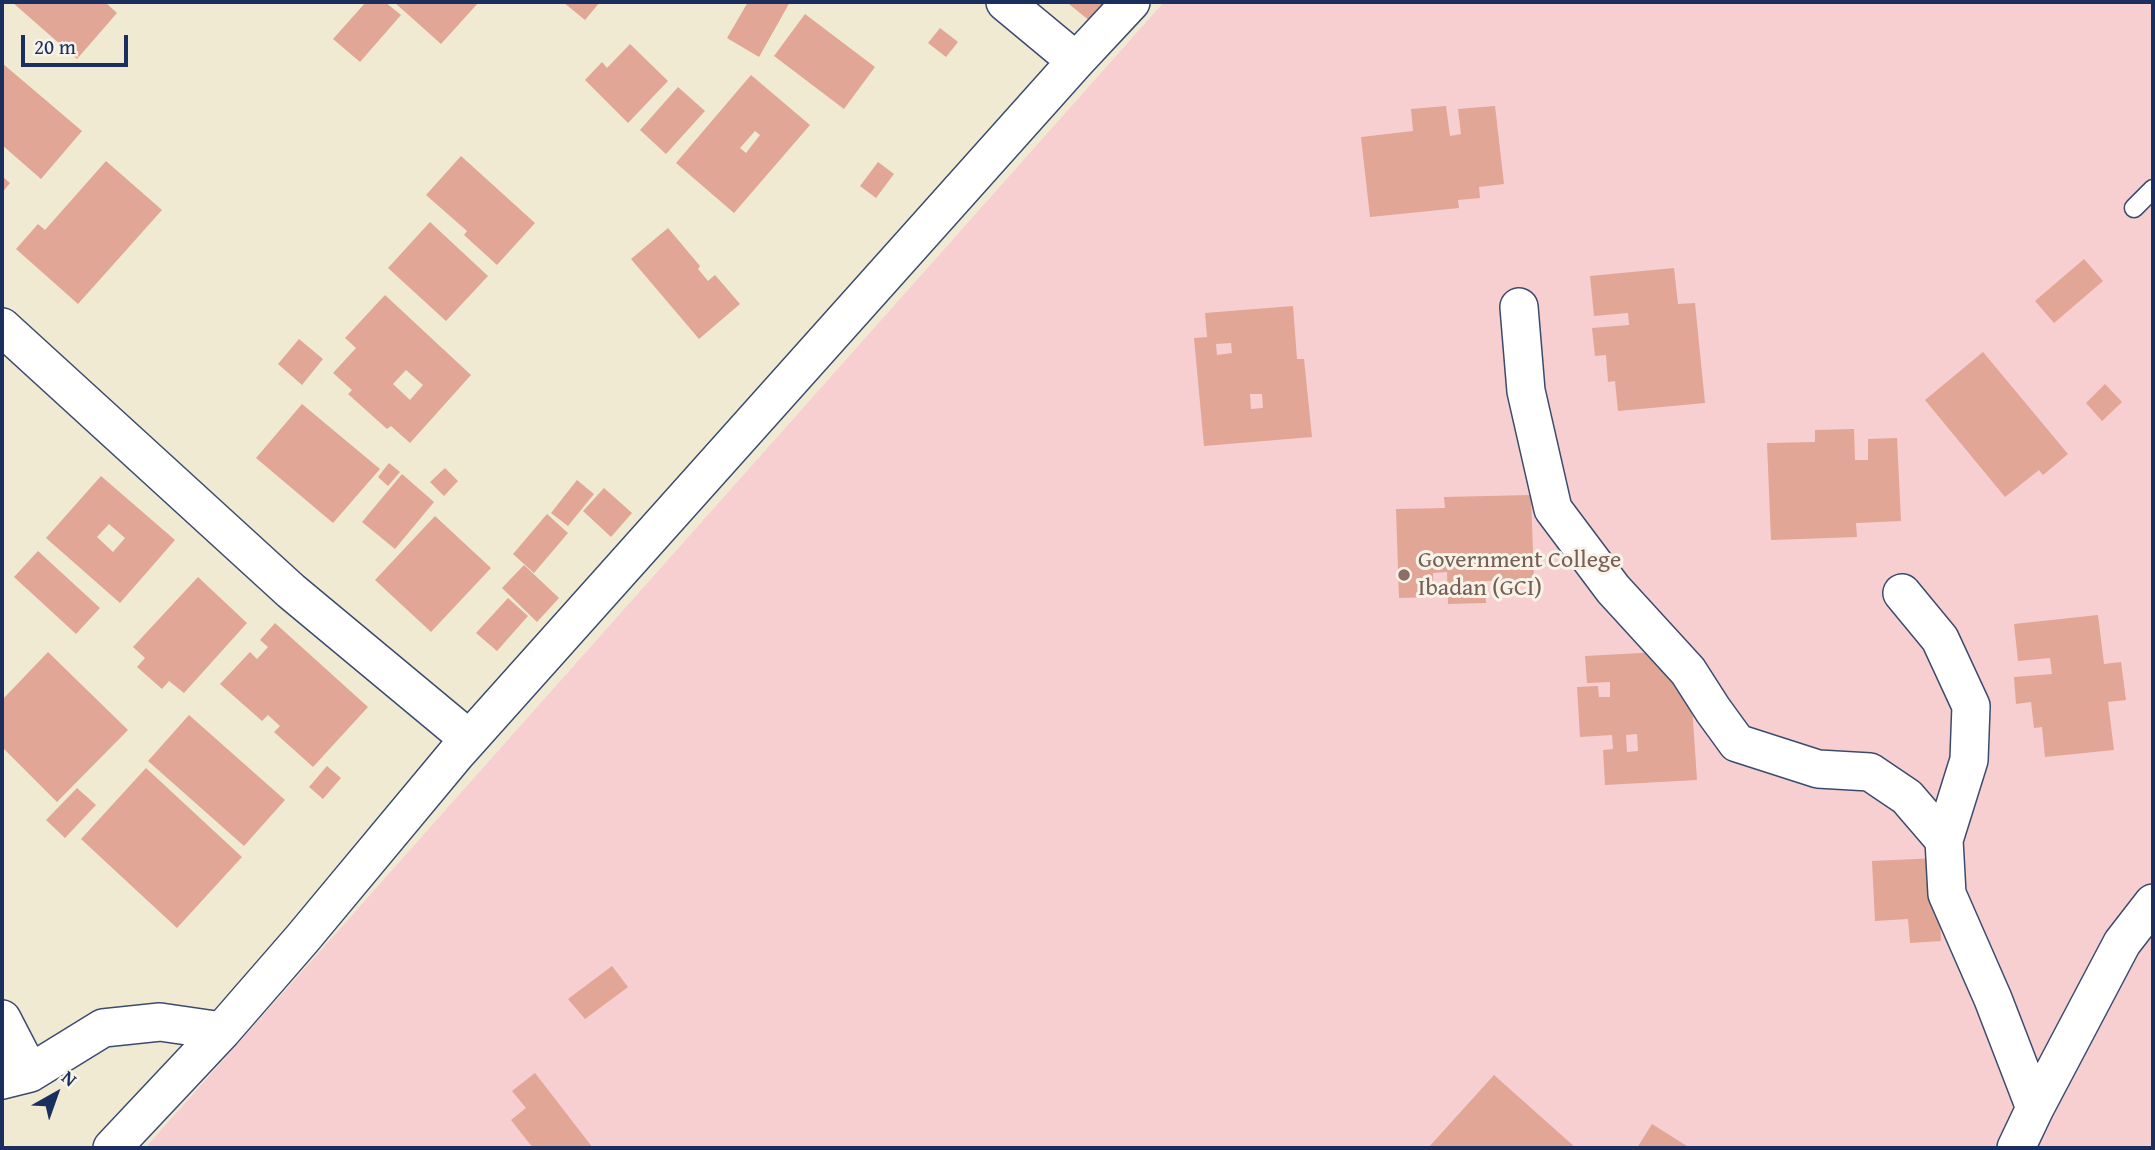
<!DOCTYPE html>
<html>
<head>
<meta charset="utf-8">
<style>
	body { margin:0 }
	#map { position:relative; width:2155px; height:1150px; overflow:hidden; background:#f0ead3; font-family:"Gentium Book Plus",serif }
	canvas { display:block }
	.frame { position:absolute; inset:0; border:4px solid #1b2f5e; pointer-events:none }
	.north { position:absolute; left:21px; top:1059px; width:70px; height:70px; -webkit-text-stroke:5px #f7f3e8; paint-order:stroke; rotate:40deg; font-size:19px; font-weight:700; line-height:28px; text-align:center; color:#1b2f5e }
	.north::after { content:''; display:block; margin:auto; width:24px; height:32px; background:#1b2f5e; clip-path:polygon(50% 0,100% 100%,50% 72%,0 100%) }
	.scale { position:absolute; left:21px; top:35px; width:107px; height:32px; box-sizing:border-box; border:4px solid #1b2f5e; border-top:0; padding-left:9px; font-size:21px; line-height:24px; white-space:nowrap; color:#1b2f5e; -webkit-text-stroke:5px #f7f3e8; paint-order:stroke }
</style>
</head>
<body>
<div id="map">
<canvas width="2155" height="1150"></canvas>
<div class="frame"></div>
<div class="north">N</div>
<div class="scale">20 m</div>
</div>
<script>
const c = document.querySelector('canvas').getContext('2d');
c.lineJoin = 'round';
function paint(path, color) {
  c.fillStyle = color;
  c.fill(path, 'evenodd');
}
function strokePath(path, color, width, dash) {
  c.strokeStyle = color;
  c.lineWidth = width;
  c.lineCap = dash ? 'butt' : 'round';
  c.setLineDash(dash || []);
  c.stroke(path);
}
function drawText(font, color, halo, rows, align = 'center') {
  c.font = font + ' "Gentium Book Plus",serif';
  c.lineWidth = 6;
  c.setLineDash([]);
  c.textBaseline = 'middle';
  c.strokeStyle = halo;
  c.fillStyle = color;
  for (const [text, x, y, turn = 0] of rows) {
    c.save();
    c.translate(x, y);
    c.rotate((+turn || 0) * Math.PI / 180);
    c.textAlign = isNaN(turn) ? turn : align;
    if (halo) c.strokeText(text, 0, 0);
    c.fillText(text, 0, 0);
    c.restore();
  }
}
const built = new Path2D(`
	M1164,2h989v1146h-2008z`);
const building = new Path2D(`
	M12,2h93l12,11 -40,46z
	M366,2h19l16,13 -41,47 -27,-23z
	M394,2h85l-38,42z
	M563,2h37l-15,18z
	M748,2h42l-31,55 -32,-19z
	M1071,2h36l-16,20 -22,-18z
	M805,14l70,53 -31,42 -70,-53z
	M940,28l18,14 -12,15 -18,-14z
	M630,44l38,37 -40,42 -43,-43 17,-18 5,6z
	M2,63l80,68 -41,48 -39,-34z
	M751,75l59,50 -76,88 -58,-50zM755,131l5,4 -14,18 -6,-5z
	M678,87l27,24 -39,43 -26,-24z
	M1446,106l4,30 11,-2 -3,-25 37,-3 9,78 -25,3 1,11 -22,2 1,8 -89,9 -9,-80 52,-6 -2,-22z
	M461,156l74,67 -38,42 -33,-30 3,-4 -41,-36z
	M106,161l56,49 -84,94 -62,-55 22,-25 7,6z
	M878,162l16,12 -18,24 -16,-12z
	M2,176l8,7 -8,10z
	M430,222l58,54 -42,45 -58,-53z
	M668,228l32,38 -2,3 10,12 7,-6 25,29 -41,35 -68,-80z
	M2084,259l19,22 -49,42 -19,-22z
	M1674,268l4,36 17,-1 10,100 -87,8 -3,-30 -7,1 -2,-27 -11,1 -3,-28 37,-3 -1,-12 -34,3 -4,-40z
	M385,295l86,80 -61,68 -19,-17 -4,3 -39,-35 4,-4 -19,-17 23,-25 -11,-10zM406,370l17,15 -13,15 -17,-16z
	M1293,306l4,53h7l8,78 -108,9 -10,-108 13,-1 -2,-24zM1231,343l1,10 -15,2 -1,-11zM1250,394h12l1,14 -12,1z
	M299,339l24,20 -21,26 -24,-21z
	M1983,352l85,102 -25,21 -4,-5 -34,27 -80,-97z
	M2105,384l17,18 -20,19 -16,-18z
	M302,404l78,65 -47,54 -77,-65z
	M1854,429l1,31h13v-21l29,-1 4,83 -45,2 1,14 -86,3 -4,-97 48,-1v-12z
	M389,463l11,9 -12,14 -10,-9z
	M445,468l13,13 -14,15 -14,-14z
	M402,474l32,28 -39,47 -33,-27z
	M101,476l74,64 -55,63 -74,-65zM109,524l16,14 -12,14 -16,-15z
	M577,480l17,14 -26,32 -17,-13z
	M604,488l28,25 -21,24 -28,-26z
	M1531,495l3,85 -49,1 1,22 -38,1 -1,-32 -14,1 1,24 -35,1 -3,-89 49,-1 -1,-11z
	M547,514l21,19 -34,40 -21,-19z
	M435,516l56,52 -60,64 -56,-52z
	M38,551l62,57 -24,26 -62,-57z
	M524,565l35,33 -22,24 -35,-34z
	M198,577l49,46 -63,70 -15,-12 -7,8 -25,-22 8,-9 -12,-11z
	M508,598l20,18 -31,35 -21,-18z
	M2098,615l6,49 17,-2 5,38 -18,2 6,48 -69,7 -3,-30 -8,1 -3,-26 -15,2 -2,-27 38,-3 -2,-16 -32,3 -4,-37z
	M275,623l93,84 -55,60 -39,-35 6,-6 -12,-11 -6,6 -42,-37 30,-32 7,7 11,-12 -8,-7z
	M48,652l80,78 -71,72 -55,-55v-47z
	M1659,652l19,14 1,26 12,-1 6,89 -92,5 -2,-35 10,-1 -1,-14 -32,2 -3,-50 21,-1 1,11h11v-15l-23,1 -2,-27zM1637,734l1,17 -11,1 -1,-17z
	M189,715l96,85 -41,46 -96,-85z
	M327,766l14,12 -18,21 -14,-12z
	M146,768l96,89 -65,71 -96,-89z
	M77,788l19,17 -31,33 -19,-18z
	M1937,858l4,83 -31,2 -2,-24 -33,2 -3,-60z
	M612,966l16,21 -43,32 -17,-20z
	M535,1073l58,75h-60l-22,-28 15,-12 -14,-17z
	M1494,1075l82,73h-148z
	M1652,1124l38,24h-53z`);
const lane = new Path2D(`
	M2134,208l19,-19`);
const street = new Path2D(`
	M1005,2l71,59
	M1519,307l7,84 27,118 60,80 75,82 25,39 24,33 81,26 52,3 37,25 37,43
	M2,327l289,264 178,148
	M1902,593l38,46 31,67 -2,54 -25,80 3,54 46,105 42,109
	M2,1019l28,54
	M2,1080l28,-7 73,-45 57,-6 62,9
	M112,1148l110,-117 80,-92 154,-185 620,-693 55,-59
	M2016,1148l19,-40 87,-165 31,-40`);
const markers = [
	[1404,575,7,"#8d6e63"]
];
const educationNames = [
	["Government College",1418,561],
	["Ibadan (GCI)",1418,589]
];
paint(built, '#f7cfd0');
paint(building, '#e1a695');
strokePath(lane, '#3b4b70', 21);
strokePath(street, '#3b4b70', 40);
strokePath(lane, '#fff', 18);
strokePath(street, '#fff', 37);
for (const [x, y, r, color] of markers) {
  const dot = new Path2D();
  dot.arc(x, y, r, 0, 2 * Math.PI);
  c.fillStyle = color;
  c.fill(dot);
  strokePath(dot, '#f7f3e8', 2.5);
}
drawText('24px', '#785e54', '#f7f3e8', educationNames, 'left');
</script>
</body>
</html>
